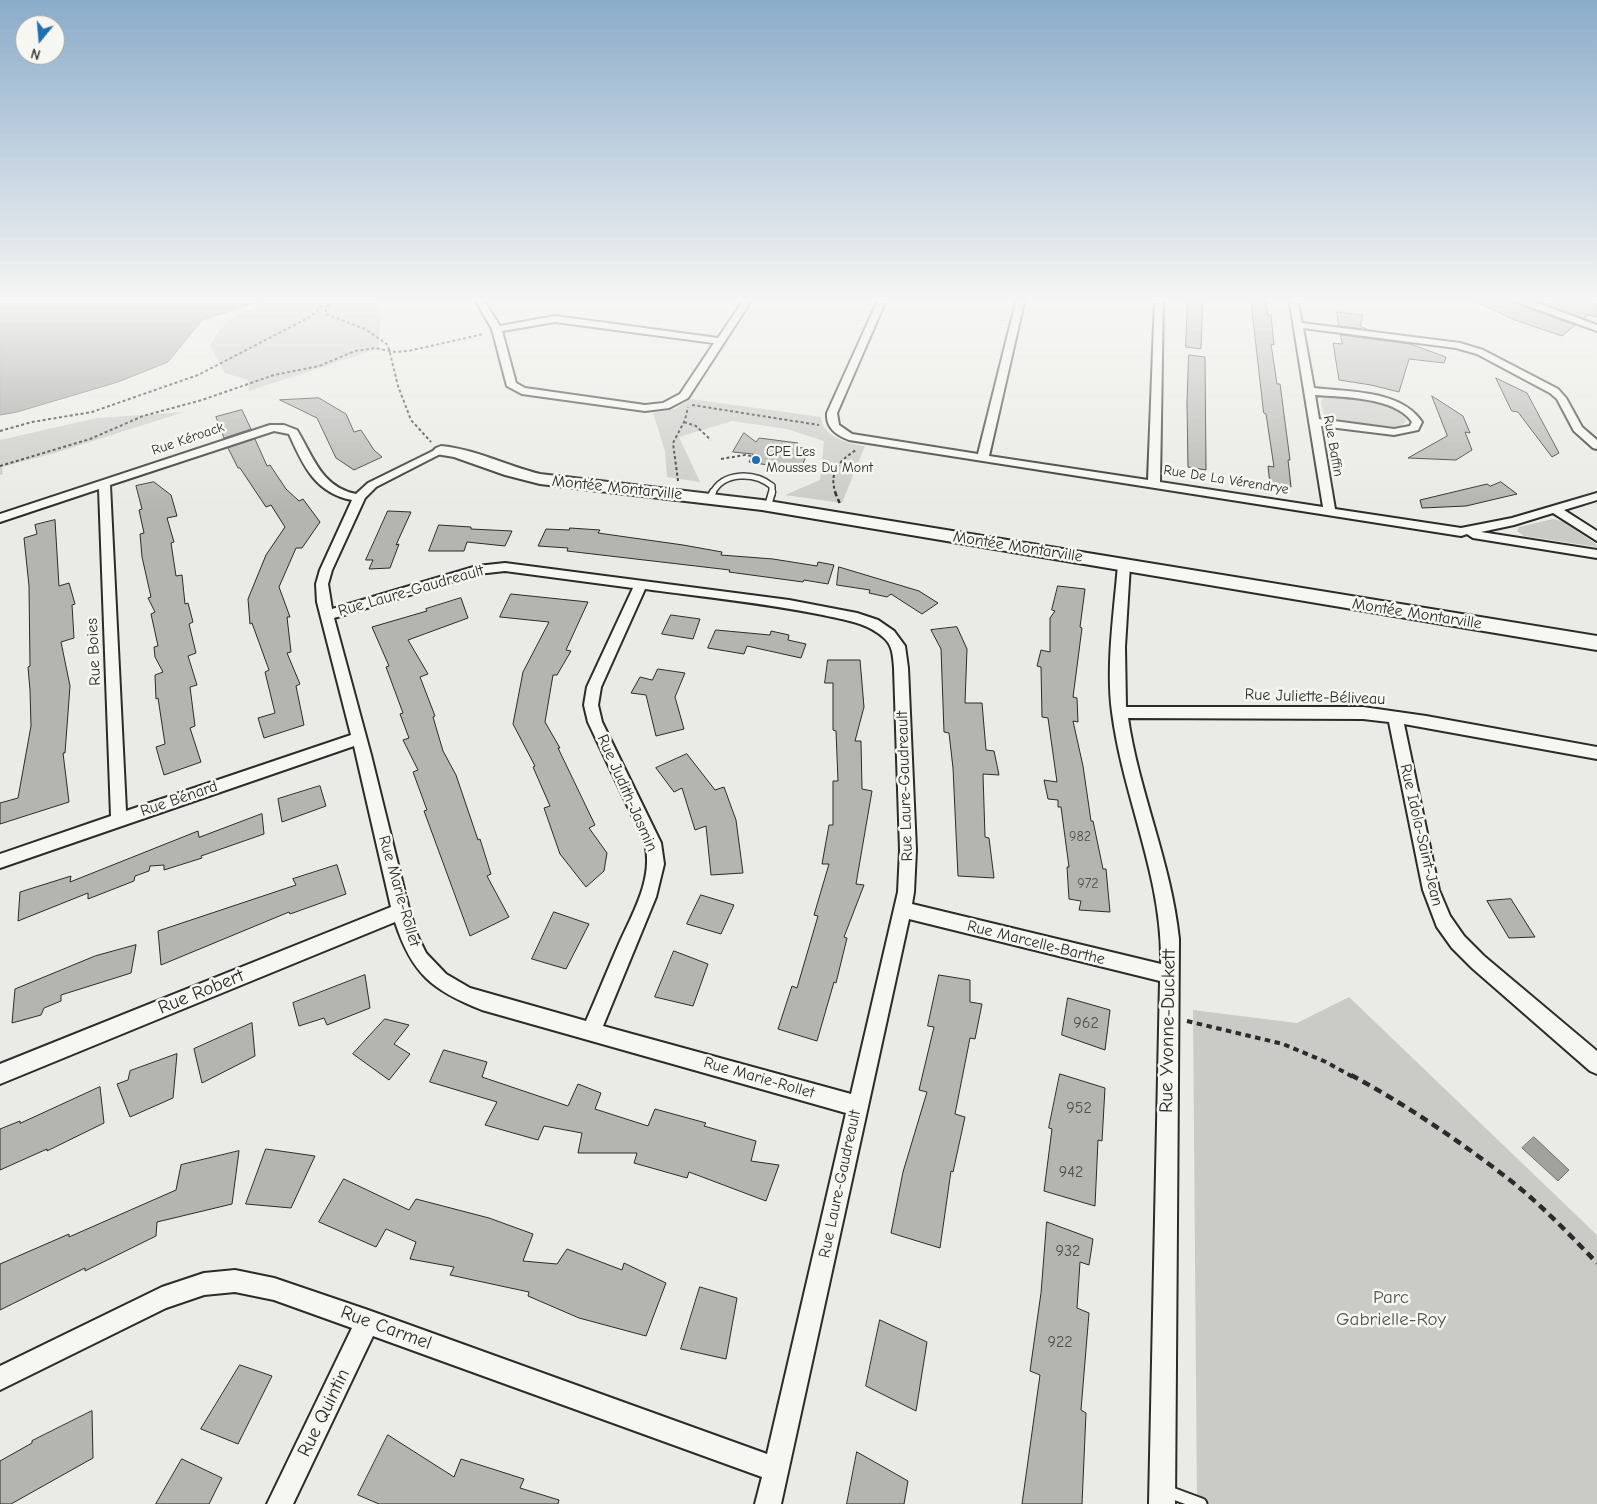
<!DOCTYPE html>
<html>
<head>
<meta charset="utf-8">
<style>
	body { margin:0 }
	#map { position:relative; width:1597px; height:1504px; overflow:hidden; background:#eaeae6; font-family:"Comic Neue",sans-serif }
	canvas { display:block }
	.north { position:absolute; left:15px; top:15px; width:50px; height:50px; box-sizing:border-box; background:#f6f6f2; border:1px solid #a5a5a2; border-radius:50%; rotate:197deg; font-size:14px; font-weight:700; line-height:20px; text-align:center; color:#2b2b2b }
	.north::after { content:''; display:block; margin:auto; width:18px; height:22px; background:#1f6fb2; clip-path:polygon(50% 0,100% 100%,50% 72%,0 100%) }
</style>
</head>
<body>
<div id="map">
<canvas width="1597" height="1504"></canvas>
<div class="north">N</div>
</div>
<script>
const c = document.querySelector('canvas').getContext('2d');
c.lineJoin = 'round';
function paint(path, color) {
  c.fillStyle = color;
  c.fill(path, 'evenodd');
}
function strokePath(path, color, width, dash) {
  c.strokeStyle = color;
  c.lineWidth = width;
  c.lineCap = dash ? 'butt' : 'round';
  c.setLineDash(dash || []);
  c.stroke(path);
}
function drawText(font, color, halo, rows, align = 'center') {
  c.font = font + ' "Comic Neue",sans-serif';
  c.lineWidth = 5;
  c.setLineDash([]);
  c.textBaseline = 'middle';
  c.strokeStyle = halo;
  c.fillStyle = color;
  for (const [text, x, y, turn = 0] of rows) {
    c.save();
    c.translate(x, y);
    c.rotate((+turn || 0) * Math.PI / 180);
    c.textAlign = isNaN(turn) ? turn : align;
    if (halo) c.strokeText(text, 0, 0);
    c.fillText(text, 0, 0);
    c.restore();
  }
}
const green = new Path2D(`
	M282,298h93l6,18 -3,33 -129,42 -1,-11 -23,-7 -15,-27c15,-32 40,-37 72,-48z
	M1323,398c16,-2 79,5 83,23l-5,5 -10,1 -60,-8 -7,-4 -3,-13z
	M691,399l130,18c1,20 28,27 44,29l-23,57 -57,-8 35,-15 4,-39 -37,-12 -55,-8 -53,16 21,45 -33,-5 -2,-26 -12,-38 22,-4z
	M184,412l-129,41 -53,14 1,7 -3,1v-35l97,-22z
	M1553,519l9,2 34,23 1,3 -73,-11 -7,-5 2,-4z
	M1349,997l248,238v269h-400l-4,-494 104,13z`);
const water = new Path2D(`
	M0,298h270l-68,22 -34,42 -50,20 -101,30 -17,3z
	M1534,1137l35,33 -11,11 -36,-33z`);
const building = new Path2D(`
	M1188,298h15l-2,51 -15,-2z
	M1251,298h14l3,17h3l3,30 -3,-1 6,40h3l10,76h-2l3,27 -21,-3 -2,-18 6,1 -8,-53 -2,-1z
	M1468,298h41l2,4 64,23 -13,11 -47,-16z
	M1528,298h69v19l-9,-2 -4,3z
	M1337,312l26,3 -3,11 9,4 -30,-4z
	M1341,335l69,9 36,13 -2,6 -35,-4 -10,33 -28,-7 -32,-5 -6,-37 9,1z
	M1189,355l16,2 1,113 -18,-3 -1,-64z
	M1496,378l31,15 32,60 -7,4 -34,-45 -6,-1z
	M1432,396l31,20 7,17 -5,-1 7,18 -16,10 -48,-2 39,-22z
	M319,398l27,16 8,18 7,-2 13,20 8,7 -28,13 -18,-12 -19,-40 -37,-18z
	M242,410l9,19 -27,9 -8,-21z
	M744,433l12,9 3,-4 39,5 -2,4 13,2 -7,17 -10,-2 -3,5h-4l-2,4 -18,-3 3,-5 -19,-3 4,-8 -20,-2z
	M255,439l12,27 3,-1 16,24 13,12 4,-2 17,23 -18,26h-6l-17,39 11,30h-3l4,35 -4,1 13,31 -4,2 8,39 -40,13 -6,-20 17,-5 -10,-41 4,-2 -17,-47 -2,1 -2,-25 18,-44 19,-28 -14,-22 -5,2 -26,-39h-2l-10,-20z
	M154,482l17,13 6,21 -10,2 7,24 -3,1 5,33 6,-1 3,29 3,-1 5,19 -4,2 7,29 -8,3 9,29 -7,2 5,39 -5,2 11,34 -37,13 -8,-28 9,-3 -7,-46 -2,1 -1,-24 8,-3 -8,-15 -1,-10 4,-1 -7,-32 4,-2 -7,-14 3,-1 -9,-40 -2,-23 4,-1 -5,-23 3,-1 -6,-23z
	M1501,482l16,12 -51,12 -44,2 -2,-8 67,-16 3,2z
	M388,511l23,1 -15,33 3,-1 -9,24 -21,1 4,-9h-7z
	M55,520l4,66 10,-3 6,21 -3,1 2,33 -13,4 9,44 -5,67h-2l6,49 -69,22v-21l18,-5 13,-72 -1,-36 -2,-23 2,-1 -1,-80 -5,-48 13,-4 -2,-9z
	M439,525l32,2v2l41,2 -7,15 -38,-4 -3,9h-35z
	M570,528l30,2 -2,3 85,12 39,7 -1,3 52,4 44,7 1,-4 16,3 -6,19 -24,-4 -1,2 -74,-10 1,-2 -163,-19 1,-3 -30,-2 8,-17 23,1z
	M839,567l80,24 19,12 -16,11 -31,-20 -4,3 -18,-4 1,-3 -33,-5z
	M1058,586l27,3 -5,38 2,1 -9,69 4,1 1,24 -5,-1 10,45 8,55h2l10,48h3l4,43 -31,-2 2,-9 -12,-2 -2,-32h2l-8,-60h-3v-7l-10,-1 -4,-19 13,2 -9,-64 -6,-1 -1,-50 -4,-1 4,-16 9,2v-34l5,-7 -3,-1z
	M511,594l77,8 -22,48 5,1 -14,24h-4l-8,47 15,26h-2l37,77 -6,3 18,25 -3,18 -18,16 -26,-33 -16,-46 6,-2 -17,-39 2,-1 -22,-42 10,-52 26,-50 -49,-5z
	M461,598l7,20 -60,22 20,34 -8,3 15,39 -2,1 10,34 13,24 22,65 2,-1 11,35 -4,2 22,41 -39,19 -46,-125 3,-1 -14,-38 5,-2 -15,-30 6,-2 -9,-24 3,-1 -17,-46 3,-1 -17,-39 55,-16 -1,-2z
	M671,615l29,4 -7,20 -31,-5z
	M957,627l10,22 -2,54h17l4,47 8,1 5,24 -16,-1 2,63 4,1 5,40 -36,-2 -5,-108 -4,-35 -5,-1 -3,-83 -10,-19z
	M716,630l54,5 1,-4 18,4 -1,5 18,4 -5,14 -54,-12 -3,8 -36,-6z
	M828,660h32l4,47 -9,34h6l1,48 10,2 -16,93 8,1 -20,52 3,1 -11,45 -2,-1 -17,59 -39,-12 14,-43 5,2 21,-72 -4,-1 15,-51h-7l7,-39h4v-44h5l-2,-50 -3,-1v-47h-8z
	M658,669l27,4 -10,24 9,32 -28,7 -10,-41 -15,-2 9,-16 12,3z
	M687,754l28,36 9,-3 12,33 7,53 -32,2 -5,-49 -11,4 -13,-42 -8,4 -18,-24z
	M320,786l6,20 -44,16 -4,-23z
	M262,814l2,20 -63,22 1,2 -38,12v-5l-14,1 -1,5 -14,5 -1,5 -46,18v-6l-70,28 2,-29 51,-16 -1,6 128,-51 1,6z
	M337,865l9,29 -56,20 -1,-2 -128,53 -3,-34 138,-46 -3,-6z
	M701,895l33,10 -13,29 -34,-10z
	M1511,899l24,38 -26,1 -22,-37z
	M554,912l35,12 -23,45 -34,-10z
	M136,945l-5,28 -70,22v6l-17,7 -3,7 -29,8 3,-34 80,-33z
	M674,951l34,13 -15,42 -38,-9z
	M365,975l5,33 -43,17 -3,-7 -25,8 -6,-23z
	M939,975l31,5v22l12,2 -7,35 -5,-1 -15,76 10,3 -12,55 -2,-1 -11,77 -49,-15 12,-61 24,-80 -8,-2 15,-63 -6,-1z
	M1068,998l42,12 -5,40 -43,-15z
	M385,1019l24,6 -15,19 16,10 -21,26 -36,-26z
	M252,1023l3,33 -53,27 -8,-34z
	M444,1050l43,12 -5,15 86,29 10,-22 23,9 -6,16 53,17 7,-17 51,14 -2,3 52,15 -5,20 28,4 -13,36 -77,-29 -2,6 -53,-15 3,-10h-59l4,-20 -38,-7 -6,14 -53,-15 12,-23 -67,-20z
	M177,1054l-4,44 -43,19 -13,-33 11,-4 2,-9z
	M1060,1074l45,14 -3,53 -4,-1 -3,66 -51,-15 8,-62 -3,-1z
	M100,1087l4,36 -57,28v-2l-47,21v-41l20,-8v2z
	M266,1149l49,7 -24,52 -45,-4z
	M239,1151l-7,53 -75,18 -1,14 -71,35v-3l-85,42v-46l69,-30v3l107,-47 5,-25z
	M344,1179l65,31 7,-11 73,19 44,16 -10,27 34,3 10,-15 55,21 2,-7 42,20 -20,53 -67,-18 -51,-22 1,-4 -79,-17 4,-8 -44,-8 6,-17 -30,-13 -10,18 -57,-25z
	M1047,1222l46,17 -4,26 -9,-3 -3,46 12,5 -8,97 5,3 -4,91h-60l18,-129 -10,-4 11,-78z
	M700,1287l37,11 -11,61 -45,-10z
	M880,1320l47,22 -11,69 -50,-25z
	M240,1365l32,11 -34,68 -37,-15z
	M92,1411l1,47 -82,46h-11v-43l32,-18v-2z
	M388,1435l66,42 7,-18 63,20 -4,9 39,12 -1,4h-179l-21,-9z
	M857,1452l51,29 -4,23h-57z
	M182,1459l40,19 -13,26h-53z`);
const pathFar3 = new Path2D(`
	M338,298l-12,10v6l39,15 23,16 10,41 13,34 20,22
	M692,405l127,20
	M684,422l12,4 15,14
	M0,431l32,-9 60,-10 106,-37 108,-56 9,-6 14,-15
	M721,459l24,-4 7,1
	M0,466l90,-27 53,-23 59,-16 72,-25 45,-9 36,-15 20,-3 21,4 12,-1 76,-17
	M678,481l-5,-38 12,-23 3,-13
	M836,494c-8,-21 3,-33 20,-44`);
const pathFar2 = new Path2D(`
	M835,492l5,12`);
const pathFar1 = new Path2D(`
	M1187,1021l96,23 43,18 27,15`);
const path = new Path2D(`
	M1351,1075c52,28 104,63 151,99 35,26 65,58 95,89`);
const laneFar2 = new Path2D(`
	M712,494c11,-23 43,-22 60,-8v8`);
const laneFar1 = new Path2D(`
	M710,498l3,-6
	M768,506l4,-14`);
const lane = new Path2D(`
	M1166,1491l35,13`);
const street = new Path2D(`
	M474,298h8l18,28 55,-10 163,22 27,-40h8l-65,100 -19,10 -24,3 -123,-17 -15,-8 -15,-57zM555,322l159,21 -34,51 -17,9 -18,2 -120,-17 -9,-5 -14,-52z
	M879,298h8l-50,115 2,12 13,9 126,20 39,-156h8l-36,158 159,24 7,-182h8l-3,184 163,25 -34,-209h8l5,25 158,20 23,7 75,39 8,9 16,29 15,13v9l-4,-1 -19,-17 -17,-32 -7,-6 -73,-39 -21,-6 -153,-20 11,60c35,4 87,2 108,34l-4,8 -24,5 -73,-9 14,83 126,19 51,-10 85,-25v7l-33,10 33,21v10l-44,-28 -39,12 -33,7 116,18v8l-124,-20 -6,-4 -6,2 -612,-96c-13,-5 -23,-12 -22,-27zM1315,395c27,2 81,2 97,27l-2,4 -16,3 -75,-10z
	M1511,298h12l74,27v6l-85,-31z
	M270,425h14l13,5c16,26 24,57 59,64l12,-11 69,-34h8l1,2 -70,36 -11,11 -33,72 -4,14 4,25 145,-43 28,-3 284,37 68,13 21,7 16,11 11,15 3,22 8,182 -2,42 -2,12 249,60c2,-87 -38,-166 -49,-252 -6,-47 2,-99 6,-147l6,-4 6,4 -5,82 1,60h237l63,9 171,31v12l-193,-35 35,166 11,26 14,20 20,20 113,95v23l-7,-3 -118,-103 -20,-20 -15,-21 -14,-37 -34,-168 -26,-3 -235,-1c11,75 43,144 51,221l-4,565h-26l11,-523 -251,-62 -128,585h-26l7,-27 -389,-141 -80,168h-26l85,-176 -78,-28 -39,-8 -31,3 -38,13 -166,82v-24l162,-79 42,-14 31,-3 39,8 94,32 399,144 79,-341 -364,-103c-50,-20 -70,-36 -87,-88l-395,162v-20l391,-157 -37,-161 -354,122v-14l111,-38 -12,-327 -99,33v-8zM274,431l15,3c14,31 26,59 63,66l-32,70 -4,14 1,18 34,133 -225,76 -16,-326zM505,571l128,17 -46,99 -3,18 4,17 57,121c9,36 -13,71 -27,103 -11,25 -21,50 -32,75l-116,-33 -24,-14 -20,-21 -9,-18 -9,-30 -37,-150 -37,-137 144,-44zM645,589c59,8 119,14 178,26 21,5 43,7 60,22 10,8 10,19 11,31l6,182 -2,42 -47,202 -248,-68 53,-129 8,-33 -3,-21 -59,-121 -4,-17 3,-18z`);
const secondary = new Path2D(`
	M441,446c34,3 66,20 99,28l222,26 835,136v14l-835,-140 -222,-26 -35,-9 -51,-18 -18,-3 -3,-3 3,-3z`);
const markers = [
	[756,460,5,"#1f6fb2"]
];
const farStreetnames = [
	["Rue Kéroack",188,439,-19],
	["Rue Baffin",1333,446,80],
	["Rue De La Vérendrye",1226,480,9]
];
const farPoinames = [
	["CPE Les",766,452],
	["Mousses Du Mont",766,468]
];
const numberNames = [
	["982",1080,837],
	["972",1088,884]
];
const streetNames = [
	["Montée Montarville",617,488,6],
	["Montée Montarville",1018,547,9],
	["Rue Laure-Gaudreault",411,591,-16],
	["Montée Montarville",1417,614,9],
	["Rue Boies",94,652,-93],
	["Rue Juliette-Béliveau",1315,697,2],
	["Rue Laure-Gaudreault",905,786,-92],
	["Rue Judith-Jasmin",627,793,66],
	["Rue Bénard",179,799,-19],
	["Rue Idola-Saint-Jean",1421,835,77],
	["Rue Marie-Rollet",399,891,74],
	["Rue Marcelle-Barthe",1036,943,14],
	["Rue Marie-Rollet",759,1078,16],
	["Rue Laure-Gaudreault",840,1184,-78]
];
const nearNumbernames = [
	["962",1086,1023],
	["952",1079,1108],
	["942",1071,1172],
	["932",1068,1251],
	["922",1060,1342]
];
const nearStreetnames = [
	["Rue Robert",201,992,-22],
	["Rue Yvonne-Duckett",1168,1031,-89],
	["Rue Carmel",386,1328,20],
	["Rue Quintin",324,1413,-64]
];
const nearParknames = [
	["Parc",1391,1298],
	["Gabrielle-Roy",1391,1320]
];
paint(green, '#cacac7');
paint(water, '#a1a19e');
strokePath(water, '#727270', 1);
paint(building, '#b4b4b1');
strokePath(building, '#2b2b2b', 1);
strokePath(laneFar2, '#2b2b2b', 8);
strokePath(laneFar1, '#2b2b2b', 9);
strokePath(lane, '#2b2b2b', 15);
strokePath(street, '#2b2b2b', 4);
strokePath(secondary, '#2b2b2b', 4);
strokePath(pathFar3, '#2b2b2b', 2, [3, 2.5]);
strokePath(pathFar2, '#2b2b2b', 2.5, [4.5, 3]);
strokePath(pathFar1, '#2b2b2b', 4, [5.5, 4.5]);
strokePath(path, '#2b2b2b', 4.5, [8, 5.5]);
strokePath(laneFar2, '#f6f6f2', 5);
strokePath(laneFar1, '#f6f6f2', 6);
strokePath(lane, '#f6f6f2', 11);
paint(street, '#f6f6f2');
paint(secondary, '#f6f6f2');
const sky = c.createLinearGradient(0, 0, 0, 508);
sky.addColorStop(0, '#8bacca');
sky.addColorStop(0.59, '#f6f6f4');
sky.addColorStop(1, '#f6f6f400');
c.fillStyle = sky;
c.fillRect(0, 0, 1597, 508);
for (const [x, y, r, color] of markers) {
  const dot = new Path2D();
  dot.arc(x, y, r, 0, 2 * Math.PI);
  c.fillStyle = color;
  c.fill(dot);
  strokePath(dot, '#f6f6f2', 2);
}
drawText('14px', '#2b2b2b', '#f6f6f2', farStreetnames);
drawText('14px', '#2b2b2b', '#f6f6f2', farPoinames, 'left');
drawText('14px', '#4d4d4c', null, numberNames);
drawText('16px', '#2b2b2b', '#f6f6f2', streetNames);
drawText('16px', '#4d4d4c', null, nearNumbernames);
drawText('19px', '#2b2b2b', '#f6f6f2', nearStreetnames);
drawText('19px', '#535352', '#f6f6f2', nearParknames);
</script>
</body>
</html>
